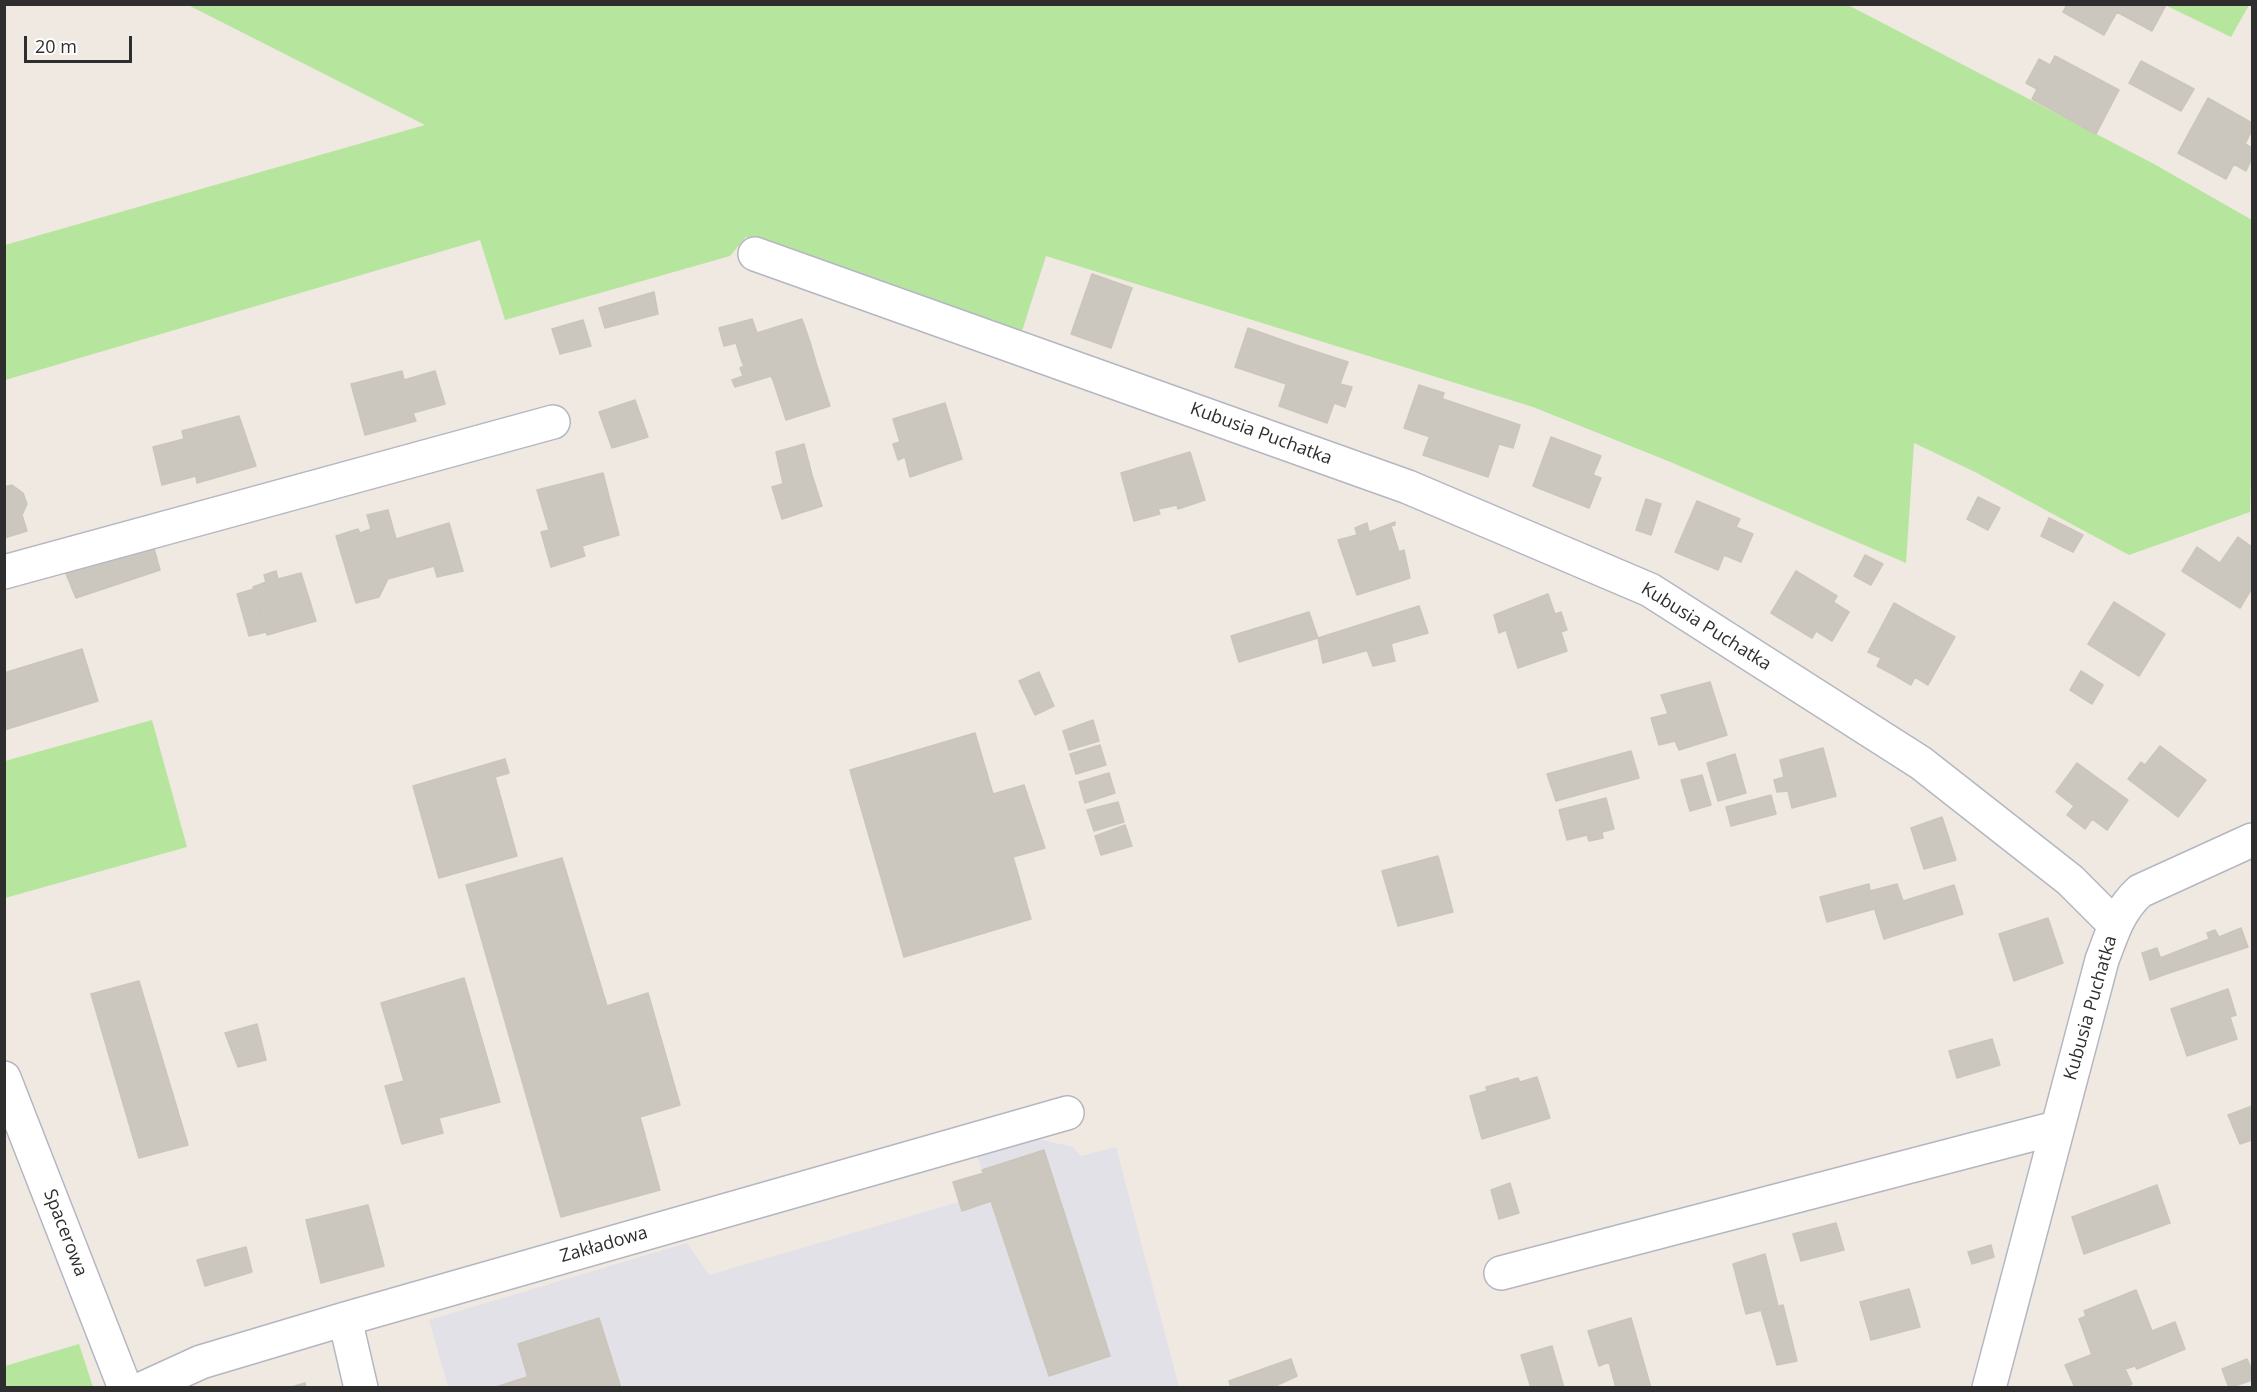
<!DOCTYPE html>
<html>
<head>
<meta charset="utf-8">
<style>
	body { margin:0 }
	#map { position:relative; width:2257px; height:1392px; overflow:hidden; background:#efe9e1; font-family:"Open Sans",sans-serif }
	canvas { display:block }
	.frame { position:absolute; inset:0; border:6px solid #2e2e2e; pointer-events:none }
	.scale { position:absolute; left:24px; top:36px; width:108px; height:27px; box-sizing:border-box; border:3px solid #2e2e2e; border-top:0; padding-left:8px; font-size:18px; line-height:21px; white-space:nowrap; color:#2e2e2e; -webkit-text-stroke:4px #fff; paint-order:stroke }
</style>
</head>
<body>
<div id="map">
<canvas width="2257" height="1392"></canvas>
<div class="frame"></div>
<div class="scale">20 m</div>
</div>
<script>
const c = document.querySelector('canvas').getContext('2d');
c.lineJoin = 'round';
function paint(path, color) {
  c.fillStyle = color;
  c.fill(path, 'evenodd');
}
function strokePath(path, color, width, dash) {
  c.strokeStyle = color;
  c.lineWidth = width;
  c.lineCap = dash ? 'butt' : 'round';
  c.setLineDash(dash || []);
  c.stroke(path);
}
function drawText(font, color, halo, rows, align = 'center') {
  c.font = font + ' "Open Sans",sans-serif';
  c.lineWidth = 5;
  c.setLineDash([]);
  c.textBaseline = 'middle';
  c.strokeStyle = halo;
  c.fillStyle = color;
  for (const [text, x, y, turn = 0] of rows) {
    c.save();
    c.translate(x, y);
    c.rotate((+turn || 0) * Math.PI / 180);
    c.textAlign = isNaN(turn) ? turn : align;
    if (halo) c.strokeText(text, 0, 0);
    c.fillText(text, 0, 0);
    c.restore();
  }
}
const industrial = new Path2D(`
	M1038,1139l35,8 8,9 35,-9 63,240h-731l-19,-67 258,-77 22,32 250,-73 -6,-20 30,-9 -6,-17z`);
const green = new Path2D(`
	M188,5h1660l306,159 98,56v226l-2,66 -121,43 -154,-83 -61,-29 -8,120 -238,-102 -135,-54 -487,-151 -23,72 -5,10 -272,-101 -16,19 -225,64 -25,-80 -475,140v-135l420,-120z
	M2165,5h84l-18,32z
	M152,720l35,127 -182,51v-137z
	M79,1344l14,43h-88v-21z`);
const building = new Path2D(`
	M2067,4h98l1,1 -14,26 -35,-19 -13,23 -41,-23z
	M2055,56l64,34 -23,44 -64,-35 5,-10 -11,-6 13,-24 11,6z
	M2141,61l53,28 -13,22 -52,-28z
	M2208,98l44,25v7l-7,14 7,4v10l-6,13 -12,-7 -8,15 -48,-26z
	M1092,274l40,14 -21,60 -40,-14z
	M654,292l4,22 -53,14 -6,-20z
	M752,319l5,14 45,-14 8,23 -68,20 -6,-19 -12,3 -5,-18z
	M583,320l8,26 -31,8 -8,-25z
	M1248,328l51,18 -13,38 -51,-17z
	M810,342l7,24 -44,14 -2,-4 -36,11 -3,-7 11,-4 -3,-8 4,-2 -2,-4z
	M1299,346l49,16 -8,22 12,3 -7,20 -11,-4 -7,20 -48,-17z
	M817,366l13,40 -44,14 -13,-40z
	M402,371l2,9 31,-9 10,33 -32,9 3,8 -51,14 -14,-51z
	M1419,385l25,8 -14,44 -26,-9z
	M1443,399l77,26 -7,23 -14,-4 -11,33 -65,-22z
	M635,400l13,37 -36,11 -13,-36z
	M945,403l17,56 -52,18 -5,-20 -7,3 -5,-16 7,-2 -7,-23z
	M239,416l17,50 -59,17 -1,-7 -34,9 -9,-38 31,-8 -2,-8z
	M1551,437l50,19 -8,19 8,3 -12,30 -56,-22z
	M804,444l8,31 -29,8 -7,-31z
	M1190,452l15,48 -27,9 -1,-4 -19,4 2,5 -26,7 -13,-48z
	M603,473l16,62 -37,11 3,10 -34,11 -10,-35 8,-2 -12,-40z
	M812,475l10,31 -40,13 -10,-32z
	M12,485l11,8 4,11 -5,11 5,16 -23,7v-51z
	M1978,497l22,11 -12,22 -21,-11z
	M1646,499l15,5 -10,31 -15,-5z
	M1697,501l43,18 -4,8 17,7 -12,28 -17,-7 -6,15 -43,-18z
	M388,510l8,29 53,-16 14,48 -26,6 -3,-11 -46,13 -9,18 -23,6 -20,-67 22,-7 2,4 11,-4 -4,-14z
	M2049,518l34,17 -10,17 -32,-16z
	M1395,522v3l-4,1 8,26 5,-2 6,28 -53,17 -19,-55 19,-5 -2,-7 12,-5 2,9z
	M2238,537l14,10v41l-12,20 -58,-37 15,-24 23,16z
	M152,541l8,29 -84,28 -12,-29z
	M1865,555l18,9 -12,21 -17,-9z
	M276,571l2,8 23,-6 15,48 -49,14 -14,-48 13,-5 -2,-7z
	M1796,571l41,25 -25,42 -41,-25z
	M254,589l12,43 -17,4 -12,-42z
	M1548,594l7,20 6,-2 6,18 -6,2 6,19 -49,17 -12,-38 -7,3 -5,-18z
	M1833,602l16,10 -17,29 -16,-10z
	M2114,602l51,32 -26,42 -51,-32z
	M1894,603l30,17 -30,55 -17,-9 4,-8 -13,-6z
	M1419,606l9,27 -105,30 -5,-25z
	M1309,612l9,26 -79,24 -8,-26z
	M1924,620l31,17 -27,48 -13,-8 -4,8 -17,-10z
	M1391,643l4,18 -22,5 -6,-16z
	M82,649l16,52 -94,29v-57z
	M2081,671l22,14 -11,19 -22,-14z
	M1039,672l15,34 -19,9 -16,-34z
	M1710,682l17,53 -48,15 -4,-9 -16,4 -8,-27 17,-4 -7,-19z
	M1093,720l6,21 -30,9 -6,-19z
	M975,733l18,61 31,-9 21,63 -32,9 18,62 -127,38 -54,-187z
	M1100,745l6,20 -30,9 -6,-20z
	M2160,746l46,34 -28,37 -50,-38 13,-17 4,3z
	M1823,748l13,48 -44,12 -4,-17 -11,1 -3,-12 10,-3 -4,-17z
	M1631,751l8,27 -83,23 -9,-27z
	M1735,754l11,39 -28,8 -11,-38z
	M505,759l4,14 -14,4 22,79 -78,22 -26,-92z
	M2077,763l51,37 -21,30 -15,-11 -7,10 -18,-14 7,-9 -18,-14z
	M1109,773l6,20 -30,10 -6,-21z
	M1702,775l9,30 -21,6 -9,-31z
	M1771,795l5,19 -45,12 -5,-19z
	M1606,798l8,31 -12,3 1,6 -14,3 -2,-6 -20,5 -8,-30z
	M1118,802l6,20 -30,9 -7,-21z
	M1942,817l14,43 -32,9 -13,-41z
	M1125,825l7,21 -31,9 -6,-19z
	M1438,856l15,56 -55,14 -16,-55z
	M562,858l45,148 41,-13 32,112 -40,12 20,73 -99,27 -95,-332z
	M1869,884l1,7 27,-7 6,17 -76,21 -7,-25z
	M1954,885l9,29 -79,25 -9,-29z
	M2048,918l15,45 -49,18 -15,-47z
	M2241,928l7,19 -82,27 -6,-16 49,-19 -2,-6 8,-3 4,7z
	M2157,948l9,26 -16,6 -8,-27z
	M464,978l36,124 -61,16 4,15 -41,11 -17,-58 19,-5 -23,-78z
	M139,981l49,164 -49,13 -48,-164z
	M2228,989l8,26 -6,2 7,22 -50,17 -16,-47z
	M257,1024l9,36 -28,7 -13,-34z
	M1992,1039l8,26 -43,13 -8,-27z
	M1537,1077l13,41 -68,21 -12,-43 17,-5 -1,-4 32,-9 2,4z
	M2252,1106v34l-12,4 -12,-29z
	M1044,1150l66,206 -61,20 -58,-175 -29,10 -9,-29 31,-9 -2,-3z
	M1510,1183l9,30 -20,6 -8,-29z
	M2157,1185l13,38 -86,31 -12,-37z
	M368,1205l16,61 -63,17 -15,-63z
	M1836,1223l8,27 -43,11 -8,-27z
	M1991,1245l3,12 -22,7 -4,-12z
	M246,1247l6,25 -47,14 -8,-26z
	M1765,1254l13,52 -32,8 -13,-50z
	M1909,1289l11,38 -49,13 -11,-38z
	M2136,1290l16,41 -60,24 -13,-36 7,-3 -2,-5z
	M1783,1305l14,56 -20,4 -16,-55z
	M599,1318l22,70h-90l-13,-44z
	M1631,1318l20,70h-35l-7,-26 -10,4 -11,-35z
	M2175,1322l10,27 -48,20 -2,-3 -10,3 7,15 -9,4h-48l-10,-23z
	M1552,1346l12,42h-33l-10,-33z
	M1291,1359l6,17 -26,12h-40l-2,-7z
	M2247,1359l5,11v10l-23,8 -7,-19z
	M527,1377l4,11h-34l-1,-1z
	M305,1383l1,5h-18z`);
const minor = new Path2D(`
	M755,254l653,233 242,103 271,173 149,117 45,45
	M4,572l549,-150
	M4,1078l121,310
	M1501,1273l555,-145
	M345,1319l16,69
	M144,1388l57,-26 144,-43 722,-206
	M1989,1388l113,-428c10,-26 16,-49 38,-69l112,-51`);
const streetNames = [
	["Kubusia Puchatka",1261,434,20],
	["Kubusia Puchatka",1706,627,32],
	["Kubusia Puchatka",2091,1008,-74],
	["Spacerowa",65,1233,69],
	["Zakładowa",604,1245,-16]
];
paint(industrial, '#e3e1e8');
paint(green, '#b6e59e');
paint(building, '#cbc7bf');
strokePath(building, '#cbc5ba', 1.5);
strokePath(minor, '#b4b7c1', 36);
strokePath(minor, '#fff', 33);
drawText('18px', '#2e2e2e', '#fff', streetNames);
</script>
</body>
</html>
